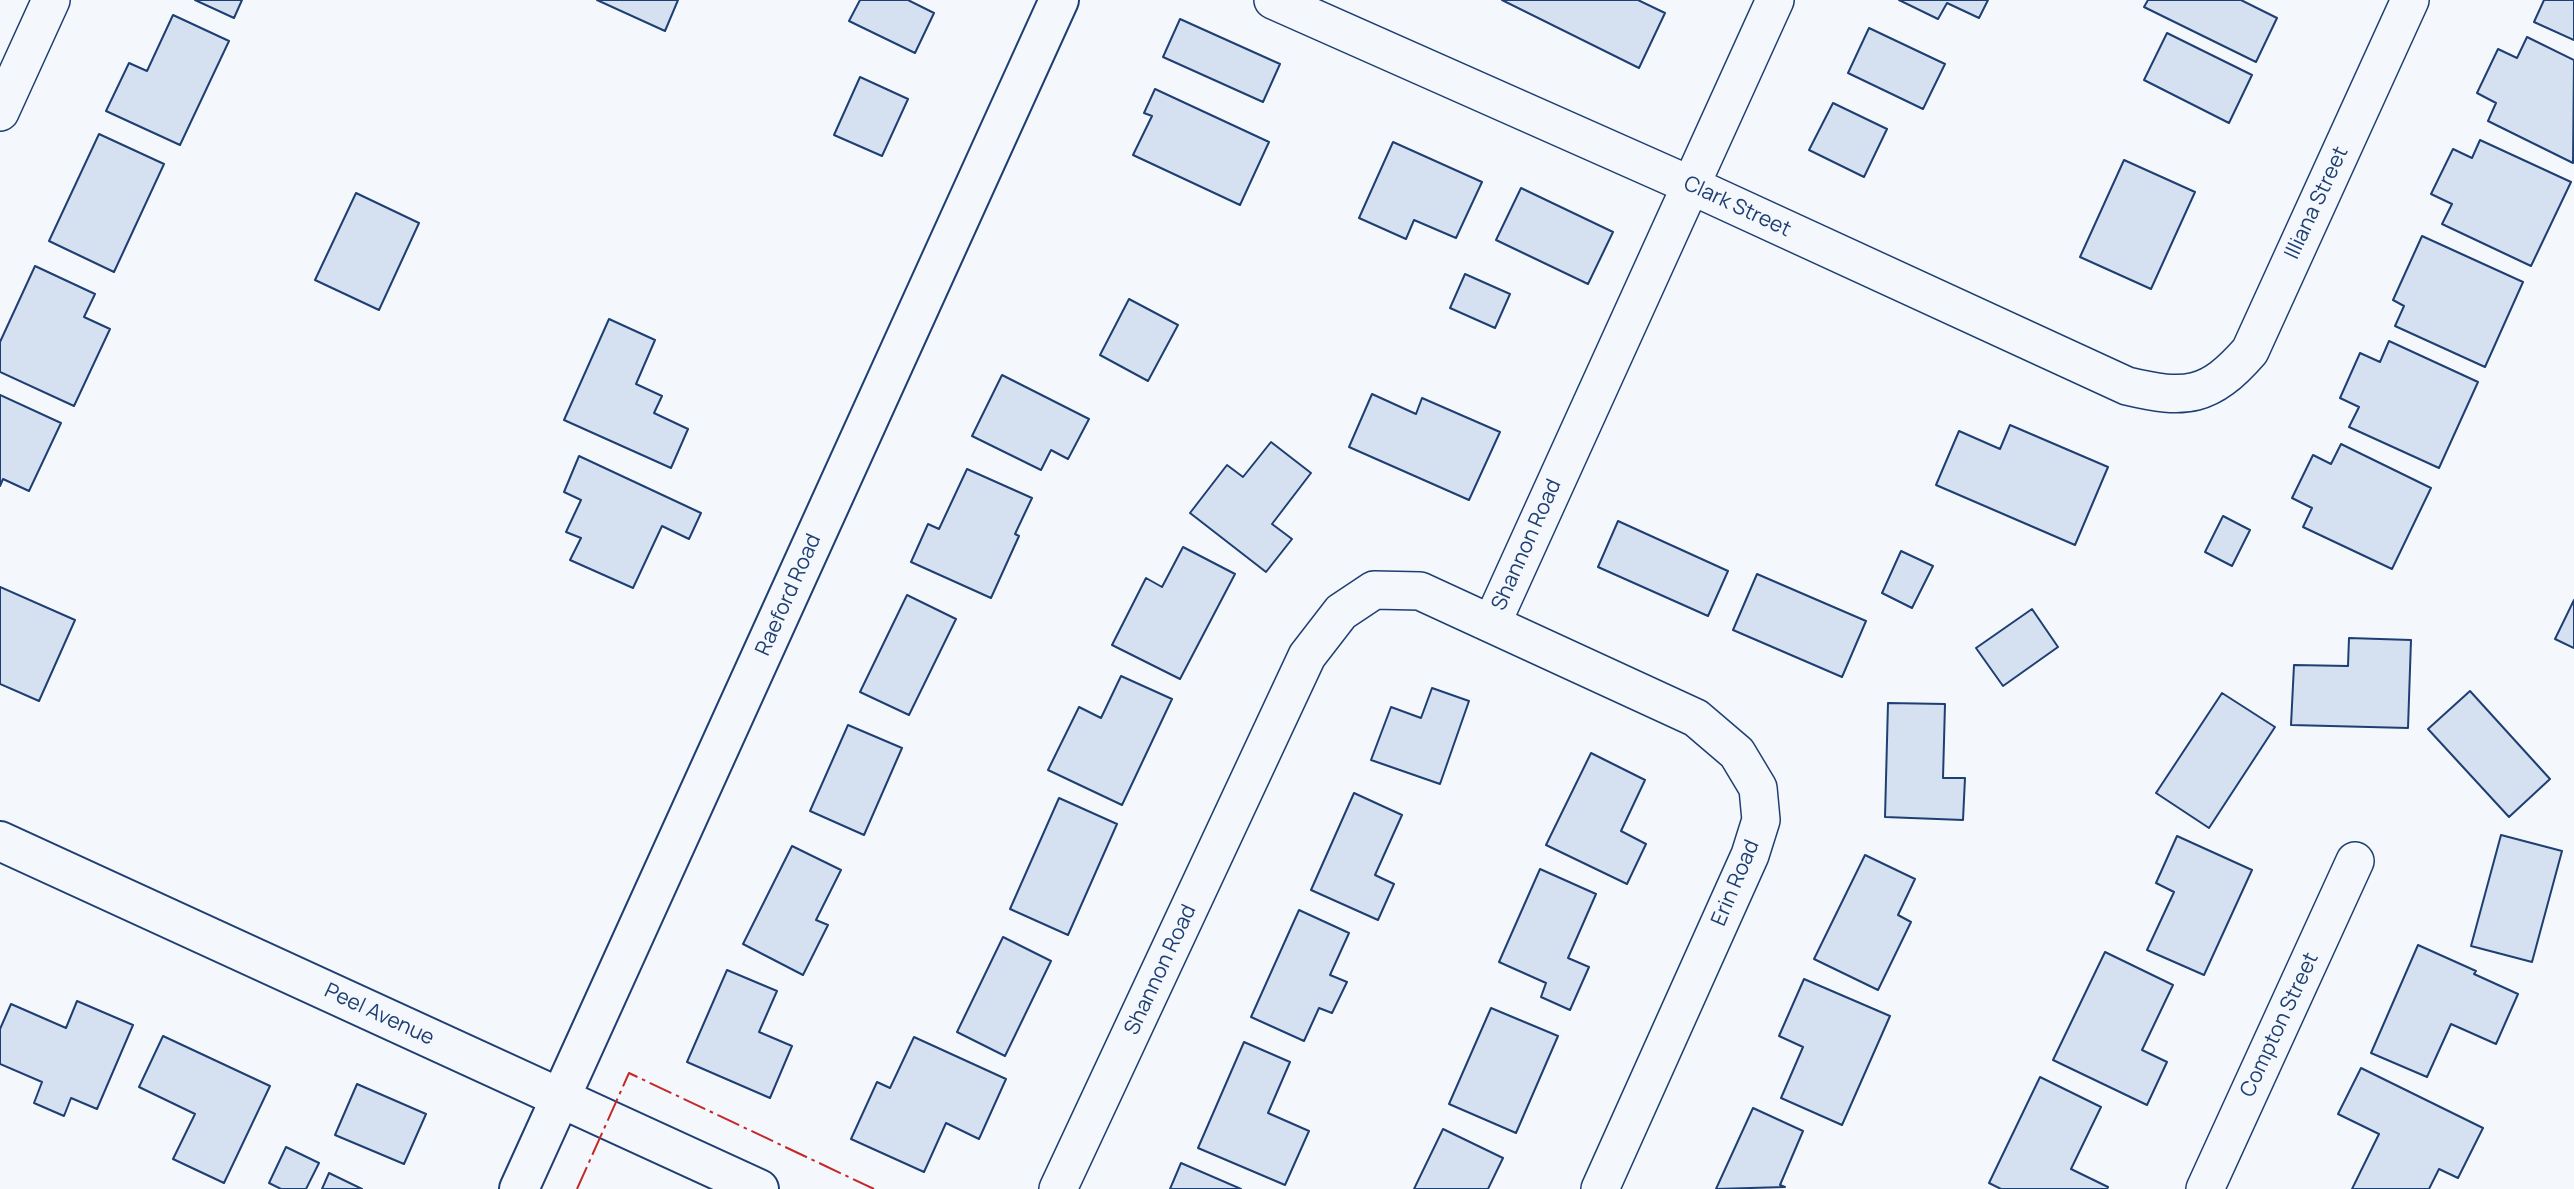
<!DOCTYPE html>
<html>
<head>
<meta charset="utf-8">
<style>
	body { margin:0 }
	canvas { display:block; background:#f4f7fb }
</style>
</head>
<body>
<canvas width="2574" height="1189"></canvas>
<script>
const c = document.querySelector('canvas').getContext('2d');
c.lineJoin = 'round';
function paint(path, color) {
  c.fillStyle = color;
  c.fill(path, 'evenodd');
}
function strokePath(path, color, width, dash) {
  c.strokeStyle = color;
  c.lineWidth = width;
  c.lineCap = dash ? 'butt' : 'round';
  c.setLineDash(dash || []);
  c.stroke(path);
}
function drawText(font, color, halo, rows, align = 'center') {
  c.font = font + ' Manrope,sans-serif';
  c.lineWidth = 5;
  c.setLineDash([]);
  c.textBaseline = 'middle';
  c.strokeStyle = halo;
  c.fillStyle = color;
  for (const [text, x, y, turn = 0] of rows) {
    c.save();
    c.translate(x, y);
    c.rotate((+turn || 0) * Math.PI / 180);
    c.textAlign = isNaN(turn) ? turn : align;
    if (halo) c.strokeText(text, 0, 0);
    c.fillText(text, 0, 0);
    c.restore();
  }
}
const building = new Path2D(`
	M195,0h47l-8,18z
	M597,0h81l-13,31z
	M860,0h48l26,13 -19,40 -66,-32z
	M1502,0h136l27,13 -26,55z
	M1899,0h89l-9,18 -32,-15 -9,16z
	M2148,0h93l36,18 -21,44 -112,-55z
	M2544,0h30v40l-40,-18z
	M173,15l56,26 -49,104 -74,-34 23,-48 18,8z
	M1180,19l100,45 -17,38 -100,-45z
	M1869,28l76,36 -22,45 -75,-36z
	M2167,33l85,42 -23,48 -85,-43z
	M2527,37l47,23 -1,103 -85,-42 8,-18 -19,-10 21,-44 19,9z
	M860,77l48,22 -26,57 -48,-21z
	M1155,89l114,53 -29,63 -107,-50 19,-39 -8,-3z
	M1833,103l54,26 -23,48 -55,-27z
	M99,134l65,30 -50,108 -65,-31z
	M2480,140l91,42 -40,84 -89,-42 10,-20 -21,-10 22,-45 19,9z
	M1393,142l89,40 -26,56 -42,-18 -8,19 -47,-21z
	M2124,160l71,32 -44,97 -71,-32z
	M1521,188l92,44 -25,52 -92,-44z
	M356,193l63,30 -40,87 -64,-30z
	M2422,236l101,46 -38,85 -90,-41 9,-20 -11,-6z
	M35,266l60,28 -11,23 26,12 -36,77 -74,-34v-30z
	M1465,274l45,20 -15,34 -45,-20z
	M1129,299l49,26 -30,56 -48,-26z
	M609,319l46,21 -19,44 26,12 -8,17 34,16 -17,39 -107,-48z
	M2389,341l89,41 -39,86 -90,-41 10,-20 -19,-9 20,-45 20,9z
	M1002,375l87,44 -21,40 -17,-9 -10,20 -69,-34z
	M1372,394l44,20 6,-16 78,34 -31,68 -120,-53z
	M0,395l61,28 -32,68 -26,-12 -3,7z
	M2010,425l98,42 -33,78 -139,-60 23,-54 41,18z
	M1271,442l40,31 -39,51 20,15 -26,33 -76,-59 37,-48 16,12z
	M2341,444l90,44 -39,81 -89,-42 9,-19 -20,-10 21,-43 18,9z
	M579,456l122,57 -12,26 -27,-13 -29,62 -63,-28 11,-22 -15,-6 15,-32 -17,-8z
	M967,469l65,29 -17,36 4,2 -28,62 -80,-36 17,-38 11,5z
	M2223,516l27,14 -18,36 -27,-14z
	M1618,521l110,50 -20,45 -110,-49z
	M1183,547l52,27 -55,105 -68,-34 34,-67 16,9z
	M1901,551l32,15 -21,42 -30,-15z
	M1757,574l109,47 -24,56 -109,-47z
	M0,587l75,33 -36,81 -39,-17z
	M907,595l49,24 -47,96 -49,-23z
	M2574,600v48l-19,-9z
	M2032,609l26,38 -55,39 -27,-38z
	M2349,638l62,2 -3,88 -117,-3 3,-60 54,1z
	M1121,676l51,23 -50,106 -74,-35 31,-63 22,11z
	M1432,688l37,13 -29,83 -69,-24 20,-53 30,11z
	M2470,691l80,88 -41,38 -81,-88z
	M2222,693l53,34 -66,101 -53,-35z
	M1888,703l57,1 -2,74h22l-2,42 -78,-3z
	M848,725l54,23 -38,87 -54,-24z
	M1591,753l54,27 -24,51 25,13 -19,40 -81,-39z
	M1354,793l48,22 -27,60 19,9 -16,36 -67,-30z
	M1059,798l58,26 -49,111 -58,-26z
	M2501,835l61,16 -30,111 -61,-16z
	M2177,836l75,34 -48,105 -57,-25 27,-58 -18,-9z
	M792,846l49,24 -25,50 12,5 -25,50 -60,-31z
	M1865,855l50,24 -17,36 13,7 -33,68 -64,-31z
	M1540,869l56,25 -28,64 21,9 -19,43 -29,-13 5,-14 -47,-21z
	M1299,910l50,23 -19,42 17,7 -15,31 -13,-5 -15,33 -53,-24z
	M1003,937l48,24 -46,95 -48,-24z
	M2418,945l58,26 -2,3 44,20 -22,50 -45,-20 -24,53 -56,-24z
	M2105,952l68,33 -31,65 25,12 -20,43 -94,-45z
	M727,970l50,21 -18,41 33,14 -22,52 -83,-36z
	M1804,979l86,37 -48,109 -61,-27 22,-51 -24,-11z
	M77,1001l56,24 -36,84 -26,-11 -7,18 -30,-13 8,-21 -42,-18v-35l11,-25 55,24z
	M1491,1008l67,28 -42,97 -67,-29z
	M163,1036l107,50 -46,97 -51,-24 22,-45 -56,-27z
	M914,1037l92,42 -27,60 -33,-16 -22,49 -73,-33 26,-57 13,6z
	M1244,1042l46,20 -22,51 41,18 -24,54 -87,-37z
	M2361,1068l122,60 -25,50 -19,-9 -10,20h-77l27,-55 -41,-20z
	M2040,1077l61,30 -30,62 37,18 -1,2h-106l-12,-6z
	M357,1084l69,30 -22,50 -69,-29z
	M1753,1108l50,23 -23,54 5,2 -69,2z
	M1443,1129l60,29 -15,31h-74z
	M286,1147l33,16 -13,26h-25l-12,-6z
	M1181,1163l60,26h-71z
	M329,1173l33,16h-40z`);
const street = new Path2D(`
	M1273,0l417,185 437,201c59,14 82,12 123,-35l160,-351
	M0,112l51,-112
	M1492,623l283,-623
	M1058,1189l249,-533 34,-44 33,-22 46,1 276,127 41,35 21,35 3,32 -11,35 -150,334
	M2205,1189l150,-328`);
const secondary = new Path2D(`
	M0,841l759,348
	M519,1189l540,-1189`);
const power = new Path2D(`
	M577,1189l52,-116 245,116`);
const streetNames = [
	["Illiana Street",2317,203,-65],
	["Clark Street",1737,207,25],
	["Shannon Road",1527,545,-66],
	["Raeford Road",789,595,-66],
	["Erin Road",1736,883,-67],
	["Shannon Road",1161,970,-65],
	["Peel Avenue",379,1015,25],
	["Compton Street",2280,1025,-65]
];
paint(building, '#d5e0f0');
strokePath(building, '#1d3f73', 2);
strokePath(street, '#1d3f73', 40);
strokePath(secondary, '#1d3f73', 42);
strokePath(street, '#f4f7fb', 37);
strokePath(secondary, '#f4f7fb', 38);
strokePath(power, '#c62828', 2, [24, 5, 3.5, 5]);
drawText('21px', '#1d3f73', '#f4f7fb', streetNames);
</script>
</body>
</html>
